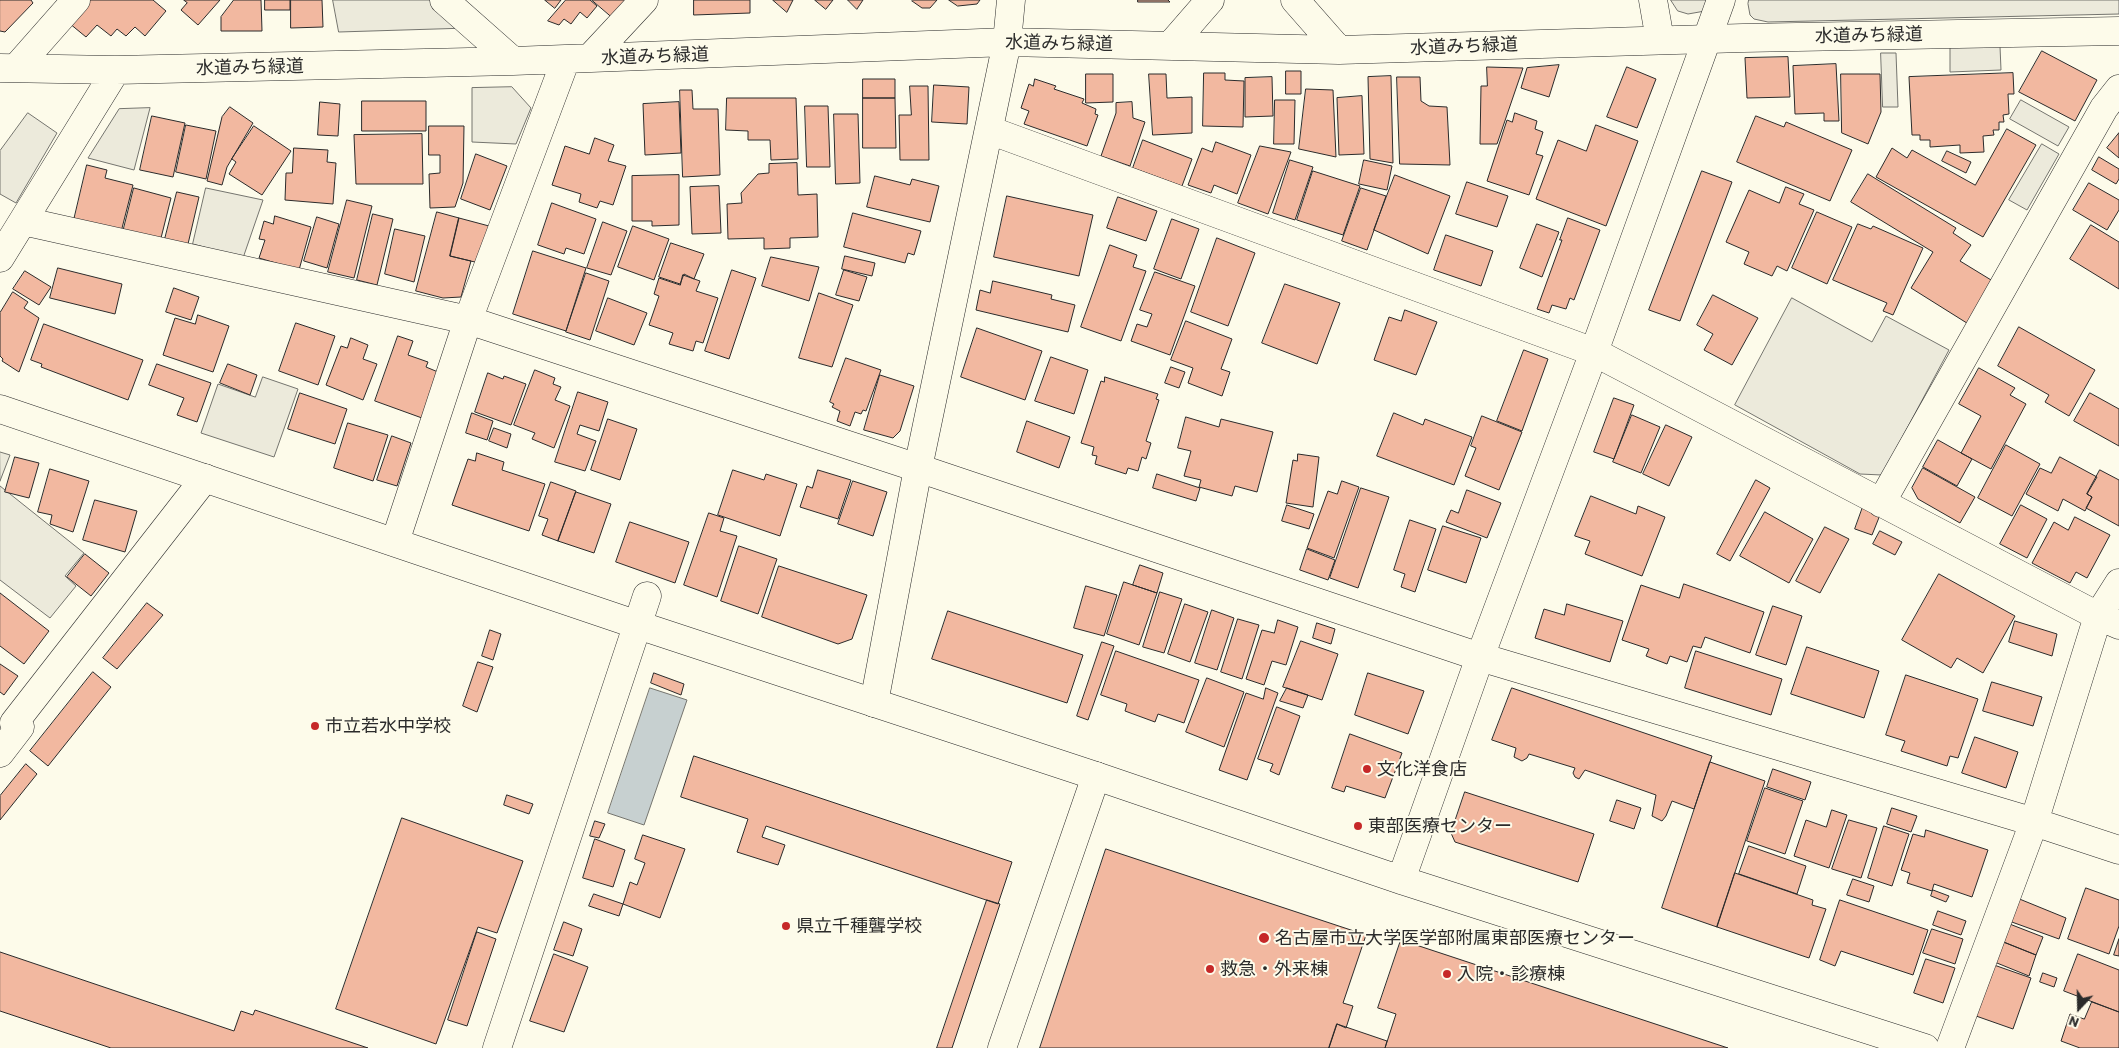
<!DOCTYPE html>
<html>
<head>
<meta charset="utf-8">
<style>
	body { margin:0 }
	#map { position:relative; width:2119px; height:1048px; overflow:hidden; background:#fdfbea; font-family:Barlow,sans-serif }
	canvas { display:block }
	.north { position:absolute; left:2054px; top:983px; width:50px; height:50px; -webkit-text-stroke:4px #fdfbea; paint-order:stroke; rotate:201deg; font-size:14px; font-weight:700; line-height:20px; text-align:center; color:#2b2b2b }
	.north::after { content:''; display:block; margin:auto; width:18px; height:22px; background:#2b2b2b; clip-path:polygon(50% 0,100% 100%,50% 72%,0 100%) }
</style>
</head>
<body>
<div id="map">
<canvas width="2119" height="1048"></canvas>
<div class="north">N</div>
</div>
<script>
const c = document.querySelector('canvas').getContext('2d');
c.lineJoin = 'round';
function paint(path, color) {
  c.fillStyle = color;
  c.fill(path, 'evenodd');
}
function strokePath(path, color, width, dash) {
  c.strokeStyle = color;
  c.lineWidth = width;
  c.lineCap = dash ? 'butt' : 'round';
  c.setLineDash(dash || []);
  c.stroke(path);
}
function drawText(font, color, halo, rows, align = 'center') {
  c.font = font + ' Barlow,"Noto Sans JP",sans-serif';
  c.lineWidth = 4;
  c.setLineDash([]);
  c.textBaseline = 'middle';
  c.strokeStyle = halo;
  c.fillStyle = color;
  for (const [text, x, y, turn = 0] of rows) {
    c.save();
    c.translate(x, y);
    c.rotate((+turn || 0) * Math.PI / 180);
    c.textAlign = isNaN(turn) ? turn : align;
    if (halo) c.strokeText(text, 0, 0);
    c.fillText(text, 0, 0);
    c.restore();
  }
}
const parking = new Path2D(`
	M333,0h102l33,28 -129,4z
	M1671,0h39l-5,11 -17,3 -10,-3z
	M1749,0h370v14l-351,8 -14,-3 -4,-4 -2,-11z
	M2000,46l1,24 -51,2v-24z
	M1881,53h15l2,54h-15z
	M512,87l19,21 -15,36 -44,-2v-54z
	M2021,100l48,27 -11,19 -48,-27z
	M150,108l-16,62 -46,-12 31,-49z
	M28,113l29,20 -41,70 -16,-9v-43z
	M2042,144l17,10 -32,56 -18,-10z
	M206,188l57,12 -20,58 -50,-14z
	M1792,298l80,44 14,-26 63,34 -67,125 -22,-1 -125,-69z
	M263,377l35,12 -24,68 -73,-24 17,-49 37,13z
	M0,452l10,3 -10,26z
	M0,486l84,67 -19,23 11,10 -26,32 -50,-38z`);
const water = new Path2D(`
	M650,688l37,12 -43,125 -36,-12z`);
const building = new Path2D(`
	M0,0h31l2,3 -28,29 -5,-1z
	M88,0h65l13,11 -21,25 -10,-9 -9,9 -9,-7 -6,7 -14,-11 -11,12 -17,-14z
	M184,0h36l-22,25 -17,-15 6,-7z
	M234,0h27l1,31h-41v-14z
	M265,0h25v10h-25z
	M291,0h31l1,27 -32,1z
	M545,0h16l-6,8z
	M566,0h24l7,6 -10,12 -7,-6 -9,12 -7,-5 -5,6 -11,-4z
	M592,0h34l-14,17z
	M694,0h56v13l-56,2z
	M773,0h20l-6,12z
	M815,0h18l-7,9z
	M848,0h15l-6,9z
	M913,0h24l-7,8h-8l-10,-7z
	M949,0h31l-3,4 -19,2z
	M1138,0h30l2,2h-32z
	M2042,51l55,29 -22,41 -56,-29z
	M1788,57l2,40 -43,1 -2,-40z
	M1836,64l3,57h-15v-8l-29,1 -2,-48z
	M1559,65l-10,32 -28,-9 6,-20z
	M1487,67l36,1 -26,76h-17l1,-58h6z
	M1627,67l29,12 -19,49 -30,-11z
	M1286,71h15v23h-15z
	M1204,73h21v7l19,1 -1,46 -40,-1z
	M2013,73l1,21h-6l1,20 -6,1 1,7h-5v8h-6l1,5 -11,1 1,16 -24,1v-8l-30,2v-7h-10v-5h-8l-3,-58z
	M1086,74h27v28l-27,1z
	M1149,74h17l1,24 25,-1v36l-39,2z
	M1841,74h39l1,38 -13,32 -26,-11z
	M1391,76l2,87 -23,-4 -2,-82z
	M1272,77l1,39 -28,1v-39z
	M1397,77h23l1,24 8,5 18,1 3,58 -50,-1z
	M863,79h32v19h-32z
	M1035,79l21,7 -2,3 30,10 -2,4 14,6 -1,5 3,1 -11,31 -63,-22 5,-13 -8,-3 8,-24 4,2z
	M934,85l35,2 -2,37 -35,-2z
	M910,86h18l1,74h-29l-1,-45h12z
	M1306,89l27,1 3,67 -37,-8z
	M680,90h12l1,19h25l2,66 -37,2z
	M1362,96l2,58 -25,1 -2,-57z
	M727,98h69l2,61 -27,1 -1,-20h-22v-9l-22,-1z
	M863,98h32l1,50h-33z
	M1275,100h20l-1,44h-20z
	M362,101h64v30h-64z
	M320,102l20,2 -2,32 -20,-1z
	M679,102l2,51 -36,2 -2,-51z
	M1132,102l1,16 12,4 -15,44 -29,-10 15,-43v-10z
	M805,106h23l2,61h-23z
	M230,107l23,16 -26,44 -5,18 -15,-4 15,-64z
	M1515,113l22,8 -2,8 8,3 -7,22 7,2 -14,39 -42,-14 20,-61 5,2z
	M834,114h24l2,69 -24,1z
	M152,116l33,7 -12,54 -33,-7z
	M1756,116l28,11 2,-5 66,28 -22,51 -93,-39z
	M186,125l30,6 -10,48 -30,-7z
	M1596,125l42,16 -32,85 -70,-27 22,-59 28,11z
	M254,126l37,25 -29,44 -33,-21 7,-12 -4,-3z
	M429,126h35l-1,57 -8,24 -25,1 -1,-34 11,-1v-18h-11z
	M2007,129l29,16 -53,92 -107,-60 16,-29 15,10 5,-8 63,35z
	M2119,133v25l-12,-10z
	M422,134l1,50h-67l-2,-49z
	M595,138l19,7 -6,16 18,5 -13,39 -13,-4 -3,7 -18,-6 2,-8 -29,-9 13,-39 24,8z
	M1143,140l49,19 -10,27 -49,-18z
	M1216,142l35,13 -14,39 -23,-9 -3,8 -23,-8 14,-37 10,4z
	M1260,146l31,6 -23,62 -30,-11z
	M294,148l34,2 -1,12 9,1 -3,41 -48,-4 1,-27h6z
	M1947,151l24,11 -5,11 -24,-12z
	M476,154l31,12 -17,44 -29,-11z
	M2099,157l20,12v10l-3,5 -24,-14z
	M1290,160l23,7 -18,53 -22,-7z
	M1364,160l28,6 -5,24 -28,-6z
	M797,163l1,32 19,-1 1,43 -28,1v10l-26,1v-11l-36,1 -1,-35 15,-1 -1,-10 17,-19 11,-1v-9z
	M87,165l20,5 -2,8 28,7 -12,47 -47,-12z
	M1313,171l47,15 -17,49 -46,-15z
	M1702,171l30,11 -52,139 -31,-11z
	M1868,174l88,54 -3,5 18,12 -11,16 36,22 -26,42 -59,-37 22,-36 -82,-50z
	M679,175v50l-27,1v-5h-20v-45z
	M1395,175l55,21 -22,58 -54,-24z
	M875,176l35,9 2,-6 27,7 -9,36 -63,-15z
	M1467,182l41,14 -11,31 -41,-13z
	M2089,183l30,17v10l-12,20 -34,-20z
	M719,186l2,47 -29,1 -2,-47z
	M1786,187l18,7 -5,10 15,6 -27,61 -10,-5 -5,10 -28,-12 5,-12 -23,-10 23,-52 30,13z
	M134,188l37,10 -11,44 -37,-10z
	M1361,188l25,8 -19,54 -25,-9z
	M177,192l22,5 -11,47 -23,-5z
	M1007,196l86,19 -14,61 -85,-19z
	M1118,197l39,14 -11,30 -39,-13z
	M347,200l25,6 -18,72 -26,-6z
	M552,203l44,16 -12,35 -18,-6 -2,6 -26,-9z
	M437,212l22,6 -9,38 21,5 -10,36 -18,1 -27,-7z
	M1817,212l35,15 -25,57 -35,-16z
	M853,213l68,18 -7,24 -6,-2 -3,10 -61,-16z
	M373,214l20,5 -16,66 -20,-5z
	M275,216l36,11 -12,43 -40,-12 6,-18 -6,-1 5,-18 9,3z
	M317,217l22,7 -12,44 -23,-7z
	M459,218l30,8 -10,37 -29,-7z
	M1568,218l32,12 -26,70 -4,-2 -4,11 -14,-4 -3,8 -12,-4 25,-69h-2z
	M1172,219l27,10 -18,50 -27,-10z
	M603,222l24,9 -16,44 -24,-7z
	M1537,224l22,8 -17,45 -22,-9z
	M1858,224l13,5 2,-3 50,22 -30,67 -10,-4 4,-8 -54,-23z
	M2091,225l28,17v47l-49,-30z
	M633,226l36,13 -15,41 -36,-13z
	M395,229l30,7 -11,46 -29,-8z
	M1446,235l47,16 -12,35 -47,-16z
	M1217,238l38,15 -27,73 -37,-14z
	M671,243l33,11 -10,25 -10,-5 -4,10 -21,-7z
	M1110,245l27,10 -4,12 13,4 -25,70 -40,-14z
	M533,251l53,17 -20,63 -53,-17z
	M845,256l30,7 -3,13 -30,-7z
	M771,257l48,10 -10,34 -47,-15z
	M58,268l64,16 -7,30 -65,-16z
	M732,270l24,8 -27,81 -24,-8z
	M844,270l23,7 -8,24 -23,-6z
	M25,271l26,16 -12,18 -26,-16z
	M1155,272l40,14 -25,69 -39,-14 6,-17 10,3 5,-13 -12,-4z
	M586,273l23,8 -19,59 -24,-8z
	M683,275l17,6 -4,10 22,7 -15,45 -7,-2 -3,10 -24,-7 4,-11 -24,-8 10,-29 -5,-2 5,-16 21,7z
	M993,281l59,14 -1,4 24,6 -7,27 -92,-22 4,-20 10,3z
	M1285,284l55,19 -23,61 -55,-21z
	M174,288l25,9 -8,23 -25,-8z
	M13,292l15,10 -4,6 15,10 -20,54 -17,-11 1,-2 -3,-3v-43z
	M819,293l34,12 -21,62 -33,-9z
	M1713,295l45,23 -26,47 -28,-15 9,-16 -16,-9z
	M608,298l39,15 -13,32 -38,-14z
	M1405,310l32,12 -21,53 -42,-15 15,-43 12,4z
	M198,315l31,11 -16,46 -50,-17 12,-37 20,6z
	M1186,321l46,18 -11,30 9,3 -8,24 -34,-13 5,-15 -22,-8z
	M296,323l39,13 -17,49 -39,-14z
	M44,324l99,36 -15,40 -87,-33 1,-3 -11,-4z
	M2019,327l76,43 -26,46 -24,-14 4,-7 -51,-29z
	M977,328l65,23 -17,49 -64,-23z
	M398,336l15,5 -5,14 20,7 -2,5 12,5 -16,46 -47,-17z
	M351,338l17,7 -5,14 14,5 -14,36 -37,-15 15,-39 6,2z
	M1524,350l24,9 -26,72 -25,-10z
	M1051,357l37,13 -14,44 -39,-13z
	M846,358l35,12 -15,41 -3,-1 -2,4 -6,-2 -5,14 -13,-5 3,-10 -8,-4 2,-3 -4,-2z
	M157,364l54,19 -14,39 -20,-7 7,-17 -35,-13z
	M228,364l29,11 -7,20 -30,-12z
	M1171,367l14,5 -6,16 -14,-5z
	M1979,368l36,20 -5,7 16,9 -35,65 -30,-16 20,-37 -22,-12z
	M535,370l20,8 -2,6 8,3 -6,13 15,6 -16,42 -22,-9 3,-6 -21,-8z
	M488,373l15,6 1,-3 22,8 -15,41 -36,-13z
	M880,375l34,11 -14,45 -7,7 -29,-8z
	M1105,377l53,17 -2,5 3,1 -13,41 5,2 -5,16 -4,-2 -4,14 -10,-3 -2,6 -31,-10 2,-8 -5,-1 2,-8 -13,-4 20,-62 3,1z
	M578,392l30,10 -9,29 -19,-6 -3,9 19,7 -11,30 -30,-9z
	M300,393l47,16 -12,35 -47,-15z
	M2090,393l29,16v37l-45,-25z
	M1614,398l20,7 -20,54 -20,-7z
	M472,413l21,8 -6,19 -21,-7z
	M1394,413l29,12 2,-6 47,18 -18,48 -77,-29z
	M1632,415l28,12 -19,46 -28,-11z
	M1482,416l40,16 -23,58 -34,-14 11,-28 -5,-2z
	M1186,417l33,10 2,-8 52,13 -16,60 -22,-6 -3,10 -33,-9 2,-7 -17,-4 7,-25 -13,-3z
	M608,419l29,10 -17,51 -29,-10z
	M1027,421l43,16 -11,31 -42,-16z
	M348,423l40,12 -15,46 -39,-13z
	M1666,425l26,12 -23,49 -26,-12z
	M494,428l17,6 -4,14 -18,-7z
	M392,436l19,7 -14,43 -20,-6z
	M1938,440l34,19 -15,27 -34,-19z
	M2006,445l34,19 -28,52 -34,-18z
	M477,453l27,9 -2,8 43,14 -16,47 -77,-26 16,-46 7,2z
	M1298,454l21,3 -6,50 -27,-4 7,-43 4,1z
	M15,457l24,6 -10,35 -24,-6z
	M2060,457l37,20 -10,17 5,3 -7,14 -22,-12 -5,12 -32,-17 14,-26 11,5z
	M1923,468l52,29 -15,26 -42,-24 -6,-11z
	M50,469l39,12 -16,51 -23,-8 2,-9 -14,-3z
	M733,470l31,10 2,-6 31,10 -17,52 -62,-21z
	M818,470l33,10 -13,39 -38,-12 7,-21 5,2z
	M2100,470l19,10v46l-33,-18 6,-11 -5,-3z
	M1157,474l43,14 -4,13 -43,-13z
	M1756,480l14,8 -40,73 -13,-7z
	M853,481l34,11 -14,44 -35,-12z
	M1342,481l17,6 -25,71 -27,-10 21,-57 9,3z
	M551,482l25,9 -18,50 -16,-6 6,-16 -9,-3z
	M1361,488l28,9 -31,91 -28,-10z
	M1467,490l34,13 -14,35 -41,-16 5,-12 7,3z
	M576,492l35,12 -17,49 -36,-12z
	M1591,496l45,18 2,-8 27,11 -23,59 -57,-22 5,-13 -15,-5z
	M95,500l42,11 -12,41 -42,-12z
	M1864,504l18,6 -10,25 -17,-6z
	M1287,505l27,9 -5,15 -27,-8z
	M2021,505l26,14 -20,39 -27,-14z
	M1765,512l48,27 -24,44 -49,-27z
	M709,513l15,5 -4,13 17,5 -20,61 -33,-12z
	M2075,517l35,18 -23,43 -11,-6 -6,11 -38,-20 22,-41 14,8z
	M1410,520l26,9 -21,63 -14,-5 4,-13 -11,-4z
	M630,522l59,20 -14,41 -59,-21z
	M1443,526l38,12 -15,45 -38,-13z
	M1825,527l24,12 -29,54 -24,-12z
	M1880,531l22,11 -7,13 -22,-11z
	M739,546l38,13 -19,55 -37,-13z
	M1307,549l28,11 -7,20 -28,-10z
	M85,554l24,19 -18,23 -24,-19z
	M1140,565l23,8 -6,20 -24,-8z
	M779,566l88,29 -15,44 -14,5 -76,-27z
	M1939,574l76,42 -32,57 -26,-15 -6,10 -49,-28z
	M1124,582l33,11 -18,52 -32,-11z
	M1684,584l80,28 -14,41 -45,-16 -4,11 -8,-2 -6,16 -17,-6 -3,8 -21,-8 3,-7 -27,-9 19,-55 38,13z
	M1086,586l31,9 -13,41 -30,-8z
	M1160,592l22,7 -18,54 -21,-6z
	M0,593l49,38 -25,33 -24,-18z
	M147,603l16,12 -46,54 -14,-11z
	M1185,604l23,8 -18,50 -22,-8z
	M1567,604l56,17 -13,41 -75,-24 9,-29 20,6z
	M1773,606l29,10 -16,49 -30,-10z
	M1212,610l22,8 -17,52 -22,-7z
	M948,611l135,44 -16,48 -135,-44z
	M1238,619l21,6 -17,54 -21,-7z
	M1278,620l20,7 -12,38 -14,-4 -8,24 -18,-6 16,-49 12,3z
	M2015,621l42,13 -5,22 -43,-14z
	M1317,623l18,6 -4,15 -18,-6z
	M490,630l11,4 -8,26 -11,-4z
	M1301,641l37,13 -16,46 -39,-13z
	M1102,642l12,4 -26,74 -11,-4z
	M1807,647l72,24 -15,47 -73,-24z
	M1116,651l83,29 -15,43 -26,-9 -3,8 -30,-11 2,-7 -26,-9z
	M1696,651l86,28 -11,36 -86,-27z
	M478,662l15,5 -16,45 -14,-6z
	M0,664l18,12 -14,19 -4,-3z
	M93,672l18,15 -63,79 -18,-15z
	M654,673l30,11 -3,11 -30,-12z
	M1368,673l56,18 -16,43 -53,-19z
	M1906,675l72,24 -20,59 -8,-2 -3,10 -46,-15 4,-10 -19,-6z
	M1207,678l37,14 -20,55 -38,-15z
	M1992,682l50,15 -9,29 -50,-15z
	M1266,688l12,5 -31,87 -28,-10 27,-77 17,6z
	M1287,688l21,7 -5,13 -23,-7z
	M1512,688l200,68 -18,53 -22,-8 -6,15 -4,5 -10,-5 4,-21 -71,-25 -6,9 -4,-2 -2,-4 2,-5 -46,-14 -2,4 -5,3 -8,-4 2,-9 -24,-8z
	M1277,707l23,9 -21,59 -9,-4 3,-7 -15,-5z
	M1350,734l52,19 -17,45 -39,-12 -2,6 -12,-4z
	M1975,737l43,15 -12,36 -44,-15z
	M694,756l318,106 -14,42 -232,-78 -4,11 23,8 -7,20 -41,-13 11,-33 -67,-22z
	M1710,762l55,19 -48,146 -55,-19z
	M26,764l11,10 -37,46v-24z
	M1773,769l38,13 -6,18 -38,-13z
	M1765,788l38,13 -18,53 -38,-13z
	M1465,792l129,42 -16,48 -123,-40 -4,-9z
	M507,795l26,9 -4,10 -25,-9z
	M1617,800l24,8 -7,21 -24,-8z
	M1892,808l25,8 -6,16 -24,-8z
	M1832,810l15,5 -18,53 -35,-12 12,-36 20,7z
	M402,818l121,43 -26,72 -19,-6 -42,117 -100,-35z
	M1849,820l28,8 -16,50 -29,-9z
	M595,821l10,3 -6,14 -9,-2z
	M1884,826l25,8 -17,52 -24,-8z
	M1926,830l62,20 -16,47 -38,-13 -2,7 -25,-8 3,-10 -9,-3 12,-36 11,3z
	M643,835l42,14 -25,69 -37,-14 7,-22 7,3 8,-22 -10,-4z
	M595,839l30,11 -12,37 -30,-9z
	M1749,846l57,20 -9,28 -58,-20z
	M1106,849l260,86 -23,68 10,3 -7,22 -9,-4 -8,24h-289z
	M1735,873l78,27 -1,5 14,4 -17,49 -92,-31z
	M1853,879l21,7 -5,16 -22,-7z
	M2086,888l33,12v26l-10,28 -41,-15z
	M1933,890l16,6 -3,6 -15,-6z
	M594,894l29,10 -4,12 -30,-10z
	M2017,898l49,20 -7,21 -50,-18z
	M987,900l13,4 -48,144h-15z
	M1840,900l88,30 -15,45 -72,-24 -6,15 -15,-6z
	M1938,911l28,10 -5,14 -28,-10z
	M564,922l18,7 -9,27 -19,-6z
	M2007,923l36,14 -7,18 -35,-14z
	M1932,929l31,10 -8,25 -32,-11z
	M477,932l19,7 -29,87 -19,-6z
	M2119,939v17l-5,-1z
	M1401,940l327,108h-343l11,-34 -18,-6z
	M2001,941l35,14 -7,21 -37,-15z
	M0,952l234,79 7,-20 12,4 2,-5 113,38h-257l-111,-37z
	M554,954l34,13 -24,65 -34,-11z
	M2078,954l41,16v42l-55,-21z
	M1926,959l29,9 -12,35 -29,-10z
	M1994,965l37,13 -18,51 -37,-13z
	M2043,973l14,5 -3,9 -14,-5z
	M2092,1002l27,10v36h-39l-19,-7 9,-27 14,5z
	M1337,1024l50,17 -2,7h-56z`);
const minor = new Path2D(`
	M444,0l69,61
	M1295,0l44,50
	M1653,0l7,40
	M1170,46l40,-46
	M590,58l54,-58
	M0,68l116,2 397,-9 494,-19 332,8 404,-12 376,-7
	M16,68l60,-68
	M989,130l605,222 504,264 21,9
	M23,221l445,99 450,148 562,189 554,165 85,28
	M0,258l116,-188
	M1881,503l223,-395 15,-19
	M395,542l73,-222 98,-261
	M874,703l44,-235 89,-426 4,-42
	M0,753l20,-26 -6,-4 191,-245
	M497,1048l150,-452
	M1002,1048l94,-272
	M1950,1048l84,-226 64,-206 21,-33`);
const tertiary = new Path2D(`
	M0,409l638,216 458,151 305,104 524,168
	M1401,880l79,-223 114,-305 127,-352`);
const markers = [
	[315,726,5,"#c62828"],
	[1367,769,5,"#c62828"],
	[1358,826,5,"#c62828"],
	[786,926,5,"#c62828"],
	[1264,938,6,"#c62828"],
	[1210,969,5,"#c62828"],
	[1447,974,5,"#c62828"]
];
const streetNames = [
	["水道みち緑道",1869,35,-1],
	["水道みち緑道",1059,43,1],
	["水道みち緑道",1464,46,-2],
	["水道みち緑道",655,56,-2],
	["水道みち緑道",250,67,-1]
];
const poiNames = [
	["市立若水中学校",325,726],
	["文化洋食店",1377,769],
	["東部医療センター",1368,826],
	["県立千種聾学校",796,926],
	["名古屋市立大学医学部附属東部医療センター",1275,938],
	["救急・外来棟",1220,969],
	["入院・診療棟",1457,974]
];
paint(parking, '#eceadb');
strokePath(parking, '#74746e', 1);
paint(water, '#c7d0d0');
strokePath(water, '#74746e', 1);
paint(building, '#f2b8a0');
strokePath(building, '#2b2b2b', 1);
strokePath(minor, '#2b2b2b', 29);
strokePath(tertiary, '#2b2b2b', 29);
strokePath(minor, '#fdfbea', 28);
strokePath(tertiary, '#fdfbea', 28);
for (const [x, y, r, color] of markers) {
  const dot = new Path2D();
  dot.arc(x, y, r, 0, 2 * Math.PI);
  c.fillStyle = color;
  c.fill(dot);
  strokePath(dot, '#fdfbea', 2);
}
drawText('18px', '#2b2b2b', '#fdfbea', streetNames);
drawText('18px', '#2b2b2b', '#fdfbea', poiNames, 'left');
</script>
</body>
</html>
